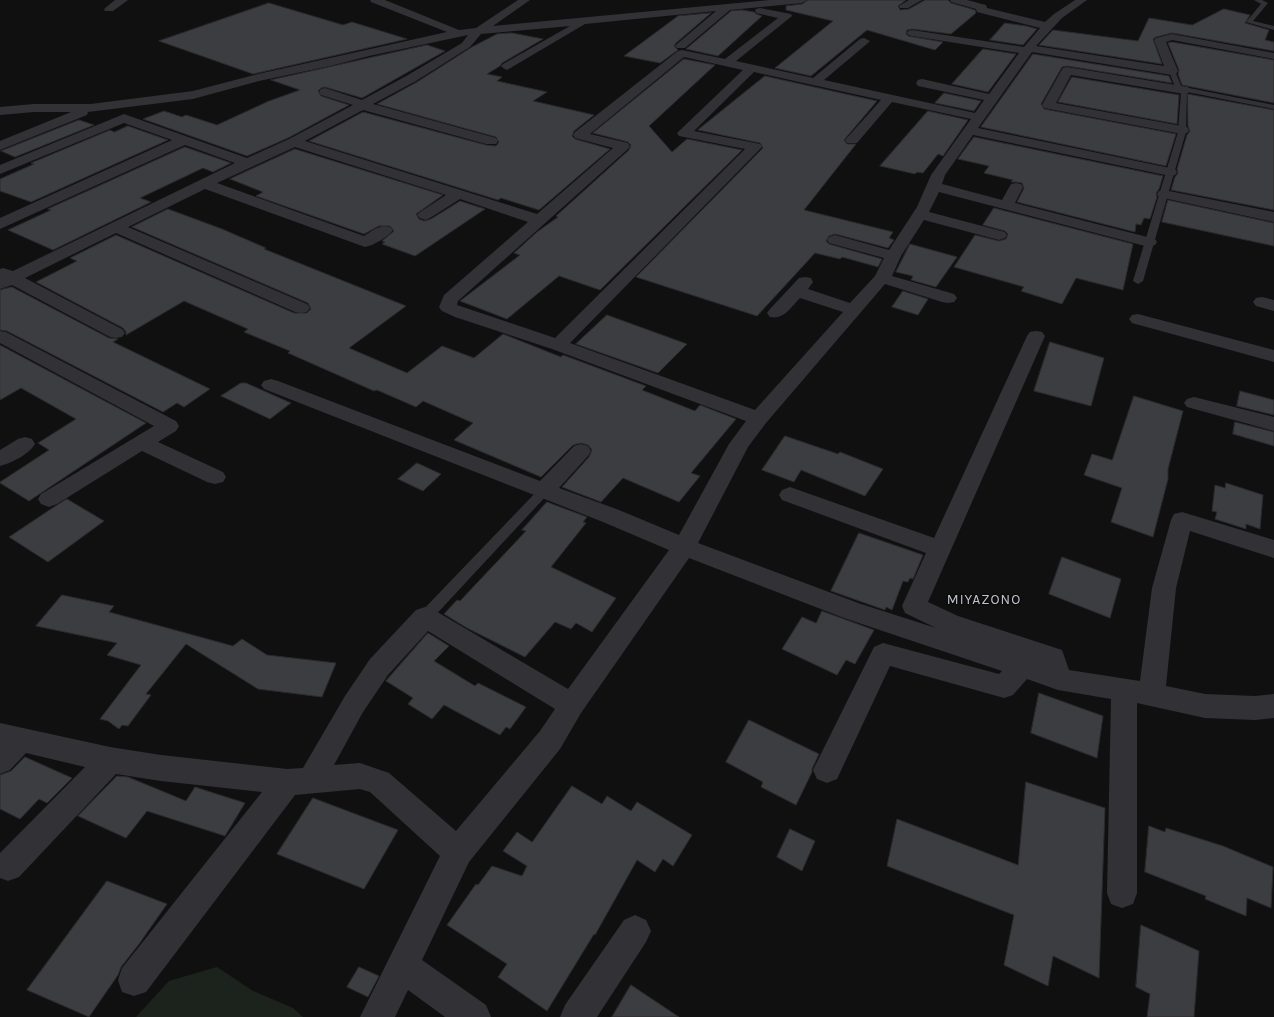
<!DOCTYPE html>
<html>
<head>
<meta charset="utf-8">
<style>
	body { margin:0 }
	canvas { display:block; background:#101011 }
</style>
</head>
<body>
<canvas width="1274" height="1017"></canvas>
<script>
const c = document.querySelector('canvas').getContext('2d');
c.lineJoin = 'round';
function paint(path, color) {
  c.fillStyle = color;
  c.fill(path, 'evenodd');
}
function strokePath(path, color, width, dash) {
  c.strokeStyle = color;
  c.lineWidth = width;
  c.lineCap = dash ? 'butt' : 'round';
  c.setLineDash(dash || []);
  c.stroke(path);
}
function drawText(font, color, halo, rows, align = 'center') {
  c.font = font + ' Karla,sans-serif';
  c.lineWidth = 3;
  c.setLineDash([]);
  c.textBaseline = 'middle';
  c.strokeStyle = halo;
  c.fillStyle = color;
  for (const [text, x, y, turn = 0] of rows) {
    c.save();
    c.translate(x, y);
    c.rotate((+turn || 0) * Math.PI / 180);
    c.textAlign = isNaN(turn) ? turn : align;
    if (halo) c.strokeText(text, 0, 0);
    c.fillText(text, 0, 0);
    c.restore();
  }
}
const green = new Path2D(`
	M217,967l36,24 40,17 10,9h-167l33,-36z`);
const building = new Path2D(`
	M808,0h98l-8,6 2,4 9,-1 16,-9h23l3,3 24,7 1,3 -25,21 -39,-5 -5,1 -1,4 2,2 35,6 -8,8 -68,-20 -56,46 -36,-8 58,-47 -47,-11v-4l16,-2z
	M269,3l74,22 9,-3 55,17 -154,35 -94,-33z
	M1224,9l26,6 -5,8 24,7 -4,10 9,2v9l-102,-18 -16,4 -3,2 9,25 -123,-19 14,-15 85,11 11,-23 43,7z
	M742,10l12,2 2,2 6,2 -44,40 -32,-7 45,-38z
	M711,13l-35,30 -2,3 4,4 -18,13 -36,-7 54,-40z
	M1005,23l21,3 11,3 -14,16 -33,-5z
	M512,33l31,6 -41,24 -2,3 -13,8 15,3 -5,4 50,11 -14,9 61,14 -20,16 -2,5 3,3 35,10 -71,61 -38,-12 -3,2 -189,-59 54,-29 123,33 10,1 3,-4 -3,-5 -119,-33 40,-22 55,-35 25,-13z
	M1172,42l102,18v43l-92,-18 -4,-11 1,-4 -11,-27z
	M427,45l18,6 -83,47 -37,-11 -4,1 -3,3 3,5 28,9 -61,33 -41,18 -104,-37 21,-8 18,6 4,-2 31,10 52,-24 31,-11 -29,-10z
	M983,49l33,5 -28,38 -36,-8z
	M1033,54l136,22 3,7 -105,-17 -5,1 -21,37 3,5 132,25 -10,32 -185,-39z
	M684,59l31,6 -66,61 23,26 15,-13 55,11 -142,140 -41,-14 -52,43 -47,-18 60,-46 -6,-2 23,-21 21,-15 -2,-1 73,-66 2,-5 -3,-3 -35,-9z
	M765,76l112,25 -33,39 3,4h9l-52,66 89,22 -4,6 5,2 -6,8 -53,-14 -6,2 -3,5 3,3 53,15 -4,8 -36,-10 -2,2 -25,-6 -58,63 -121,-39 127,-129 -3,-5 -62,-13z
	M1072,77l107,18 -2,29 -119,-22z
	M944,93l37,8 -7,10 -39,-8z
	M1188,94l86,16v100l-103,-20 4,-13 3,-4 -1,-4 10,-34 3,-4 -2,-5z
	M928,111l40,9 -25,36 -5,-2 -15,19 -6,-1 -2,2 -35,-8z
	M79,120l15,5 -79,32 -14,-6z
	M128,126l40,14 -137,62 -31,-11v-12l34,-15 -3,-1 79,-33 4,2z
	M974,137l189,39 -4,13 -3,4 1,4 -7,22 -6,-1 -3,7 -5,-1 -1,8 -118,-30 7,-14 -2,-5 -6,-1h-5l2,-2 -29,-7 5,-7 -31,-7z
	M185,147l46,16 -18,9 -10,-4 -63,30 11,4 -98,48 -45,-20 43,-20 -3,-1z
	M295,149l148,46 -27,19 3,5 5,2 7,-2 29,-18 25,8 -70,47 -33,-12 3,-2 -3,-1 12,-10 -4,-5h-11l-15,8 -108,-38 7,-4 -33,-13z
	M1168,200l106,23v23l-112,-24z
	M994,208l139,36 -10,46 -47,-12 -14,26 -41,-13 3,-4 -70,-20 21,-32 24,6 7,-2 2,-5 -3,-3 -22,-6z
	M168,209l54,20 44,19 -2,1 142,57 -57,42 58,25 35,-27 32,12 29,-24 58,23 2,-2 83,31 -4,4 53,21 5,-6 36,14 -45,54 9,3 -21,26 -56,-24 -22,24 -39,-15 27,-30 3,-7 -4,-5 -7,-2 -8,2 -32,32 -87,-37 19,-17 -50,-22 -7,6 -39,-17 -3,1 -86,-38 2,-2 -46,-19 4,-3 -64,-28 -58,34v-3l-3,-4 -87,-46 41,-21 -7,-3 46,-23 178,78h13l4,-4 -3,-6 -176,-76z
	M910,244l47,13 -21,30 -25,-7 2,-4 -17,-4z
	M12,287l97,51 9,1 -5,3 97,47 -26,18 -7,-4 -14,9 -156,-81 -7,-1v-40z
	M903,291l25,8 -10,16 -26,-8z
	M607,315l80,29 -29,29 -82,-29z
	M1050,342l54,16 -13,48 -57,-15z
	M0,345l146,78 -117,78 -29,-18v-1l49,-32 -11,-7 38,-24 -55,-31 -21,12z
	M241,383h5l45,20 -21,16 -49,-23z
	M1240,391l34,9v15l-37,-9z
	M1134,396l49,15 -15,58v10l-15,58 -42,-15 11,-34 -38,-13 8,-21 20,6z
	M1235,422l39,10v14l-41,-12z
	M785,436l53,18 2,-2 43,17 -18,27 -64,-26 -7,12 -32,-12z
	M417,463l24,11 -18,17 -25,-12z
	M1226,483l37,12 -3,34 -14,-5v5l-31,-10 2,-7 -5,-1 3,-26 10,3z
	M67,499l37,22 -56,41 -39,-25 45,-30z
	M547,502l40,15 -4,5 3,1 -35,44 65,31 -24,34 -16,-9 -5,6 -16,-7 -30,35 -58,-29 -23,-14 13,-14 3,1 66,-70 -4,-1z
	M859,533l64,22 -10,24 -3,-1 -2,4 -5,-1 -11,29 -6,-3 -1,3 -54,-19z
	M1062,557l59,22 -11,39 -61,-24z
	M62,595l52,11 -5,6 124,34 9,-7 25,16 69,8 -14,34 -64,-8 -72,-45 -40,50 5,1 -23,31 -6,-1 -3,4 -11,-8 -8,-2 41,-54 -34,-10 10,-12 -81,-17z
	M822,611l52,19 -19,34 -9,-4 -9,15 -55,-26 20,-32 14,6z
	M428,633l21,13 -15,15 41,25 3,-3 48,24 -16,22 -4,-2 -6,8 -56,-30 -12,14 -24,-15 5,-6 -27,-17z
	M1039,693l64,23 -6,42 -66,-25z
	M749,720l70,34 -7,15v3l-16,33 -35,-18 2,-5 -37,-20z
	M25,757l47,21 -25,25 -8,-4 -19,20 -20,-10v-34l11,-4z
	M117,776l11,1 58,24 9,-14 50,16 -20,33 -78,-25 -21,27 -48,-22z
	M1026,782l79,26 -6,170 -46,-22 -5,30 -44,-21 10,-50 -127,-49 10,-47 121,46z
	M572,786l30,18 5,-8 24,15 6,-9 55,33 -19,31 -10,-7 -8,13 -18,-12 -42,75 -1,-1 -47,77 -49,-34 9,-13 -60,-39 29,-41 2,1 14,-19 30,10 5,-10 -24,-15 14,-19 15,10z
	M313,798l85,32 -34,59 -87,-35z
	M1149,826l16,6 1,-4 57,18 50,21 -2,41 -24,-10 -1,18 -41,-17 1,-3 -61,-24z
	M790,829l25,12 -13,30 -25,-14z
	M107,881l60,23 -28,40 -18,23 -3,8 -29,42 -62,-27z
	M1141,925l58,26 -5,66h-47l3,-23 -14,-7z
	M359,967l20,9 -11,21 -21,-10z
	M631,985l48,32h-67z`);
const lane = new Path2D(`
	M1254,0h8l6,3 -15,18 21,5v4l-28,-8 15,-18z
	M1172,69l3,2 7,17 2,-1 90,18v4l-87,-17 -1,40 -43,149 -5,3 -5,-3 45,-149 3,-40 -5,-2 -7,-19z
	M544,487l4,1 2,3 -2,3 -118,127 -5,1 -5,-1 -2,-4 2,-4 120,-125z`);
const street = new Path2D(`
	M115,0h13l-15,11h-8l-1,-2z
	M370,0h15l74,30 17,-2 42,-28h12l-37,26 277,-26h37l-5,3 -72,7 -45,38h-8l-2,-2 2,-2 39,-33 -131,13 -78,46 -4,-2 -2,-2 2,-2 67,-38 -89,8 -11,13 -54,34 -43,23 123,34 2,3 -2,3h-10l-123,-34 -58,31 232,73 76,-66 -38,-10 -2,-3 2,-3 103,-81 4,-1 43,9 53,-41 -22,-5 -1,-2 1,-2 4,-1 31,6 1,2 -56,45 77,17 47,-39 4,-1 6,3 -2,2 -44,37 151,33 9,-13 -66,-14 -2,-3 2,-3 4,-1 67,15 30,-41 -107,-17 -4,-1 -1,-2 1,-2 4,-1 112,17 16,-19 -63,-16 -1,-3 -25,-7 -1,-2h17l19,5 1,3 58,14 9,-8 21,-14h12l-25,18 -26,28 128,20 -10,-26 2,-2 16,-4 102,19v6l-102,-19 -6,2 12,29 -2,3 -4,1 -140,-23 -54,76 192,40 5,1 2,3 -2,3 -5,1 -197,-41 -28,40 -3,9 60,16 9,-16 5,-1 5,1 2,3 -8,16 140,36 2,3 -2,3 -6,2 -210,-55 -10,20 76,20 2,3 -2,3 -6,2 -75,-20 -23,36 -9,20 62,18 3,4 -3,4 -6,1 -6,-1 -57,-18 -119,139 -18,24 -50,96 163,61 75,24 -31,-15 -3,-7 24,-53 -144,-53 -3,-5 3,-5 8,-3 144,51 93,-202 3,-4 6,-1 6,1 3,4 -117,266 30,14 104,34 7,20 71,11 12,-93 19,-68 3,-6 8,-2 92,28v18l-84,-27 -14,57 -10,98 39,8 50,2 19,-2v24l-19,2 -50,-2 -68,-15v190l-4,11 -11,4 -11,-4 -4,-11 4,-194 -53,-9 -31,-11 -14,16 -9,3 -114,-32 -53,113 -10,4 -10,-4 -4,-9 61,-123 9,-4 116,31 3,-3 -158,-53 -155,-60 -108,155 -21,36 -91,113 -47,98 64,45 5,12h-46l-37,-27 -13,27h-35l80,-161 -70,-64 -10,-3 -65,6 -149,197 -12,4 -12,-4 -4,-12 4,-12 140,-176 -101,-11 -45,-7 -97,103 -11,4 -8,-3v-25l85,-86 -59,-14 -16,17 -10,4v-51l110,24 51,8 126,14 16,-1 42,-72 25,-37 46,-49 9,-3 9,3 134,79 101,-139 -66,-28 -339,-133 -3,-4 3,-4 7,-2 7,2 262,100 34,-35 7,-2 7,2 3,5 -3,5 -29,32 60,22 60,25 50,-91 17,-23 -194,-72 -97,-32 -13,-6 -3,-4 5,-12 84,-73 -68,-23 -30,19 -5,2 -5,-2 -3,-3 3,-3 26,-17 -151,-48 -78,36 147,53c8,-5 16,-12 26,-9l3,3c-6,8 -19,15 -28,17l-160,-58 -77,38 179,77 3,4 -3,4 -6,1 -6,-1 -179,-79 -91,45 97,51 3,4 -3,4 -6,1 -6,-1 -98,-52 -12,4v-20l3,-1 10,3 222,-108 -50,-18 -185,84v-11l172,-78 -48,-17 -124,51v-9l124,-51 123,44 42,-19 64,-34 -32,-10 -2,-3 2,-3 4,-1 37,12 46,-25 54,-32 6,-8 -99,21 -39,10 -71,15 -66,18 -105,13 -1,3 -87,35v-9l71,-29h-37l-34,3v-8l34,-3h57l102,-13 65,-17 189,-42 -76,-30zM684,57l59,13 -66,63 2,3 5,1 61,12 -190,189 -98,-33 1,-4 170,-152 2,-3 -2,-3 -38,-9zM754,72l127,28 -36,40 2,3h10l35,-41 79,17 -40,56 -14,32 -28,43 -54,-15 -6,2 -2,3 2,3 55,15 -9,18 -25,27 -42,-14 5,-7 -2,-4 -6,-1 -6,1 -29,31 -3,4 3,4c14,3 21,-10 30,-19l43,14 -88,98 -185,-67 192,-196 -2,-3 -5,-1 -61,-12zM428,631l127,78 -15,22 -84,100 -67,-58 -29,-10 -26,2 29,-53 25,-37z
	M909,0h13l-14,8h-8l-1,-2z
	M1067,67l121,20 2,3 -2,3 -4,1 -113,-19 -15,28 126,23 5,1 2,3 -2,3 -5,1 -138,-26 -2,-3 19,-34 2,-3z
	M1164,190l110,22v10l-115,-25 -2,-3 2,-3z
	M1262,297l12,3v11l-18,-5 -3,-4 3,-4z
	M1138,314l136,36v12l-142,-39 -3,-4 3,-4z
	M0,331l6,1 170,89 3,5 -3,5 -18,11 65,30 3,5 -3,5 -8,2 -8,-2 -65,-31 -85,53 -8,3 -8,-3 -3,-5 3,-5 113,-68 -154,-83z
	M1194,397l80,20v14l-87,-24 -3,-4 3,-4z
	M25,437l7,2 3,5c-6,10 -23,19 -35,22v-16l18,-11z
	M635,915l11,5 5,11 -5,11 -49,75h-37l5,-12 59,-85z`);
const quarterNames = [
	["MIYAZONO",984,600]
];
paint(green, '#1c231d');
paint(building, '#3c3d41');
strokePath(building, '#2a2a2d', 1);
paint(lane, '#313136');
paint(street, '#313136');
c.letterSpacing = '1px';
drawText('14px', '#c2c4cd', '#0b0b0c', quarterNames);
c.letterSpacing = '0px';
</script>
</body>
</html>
